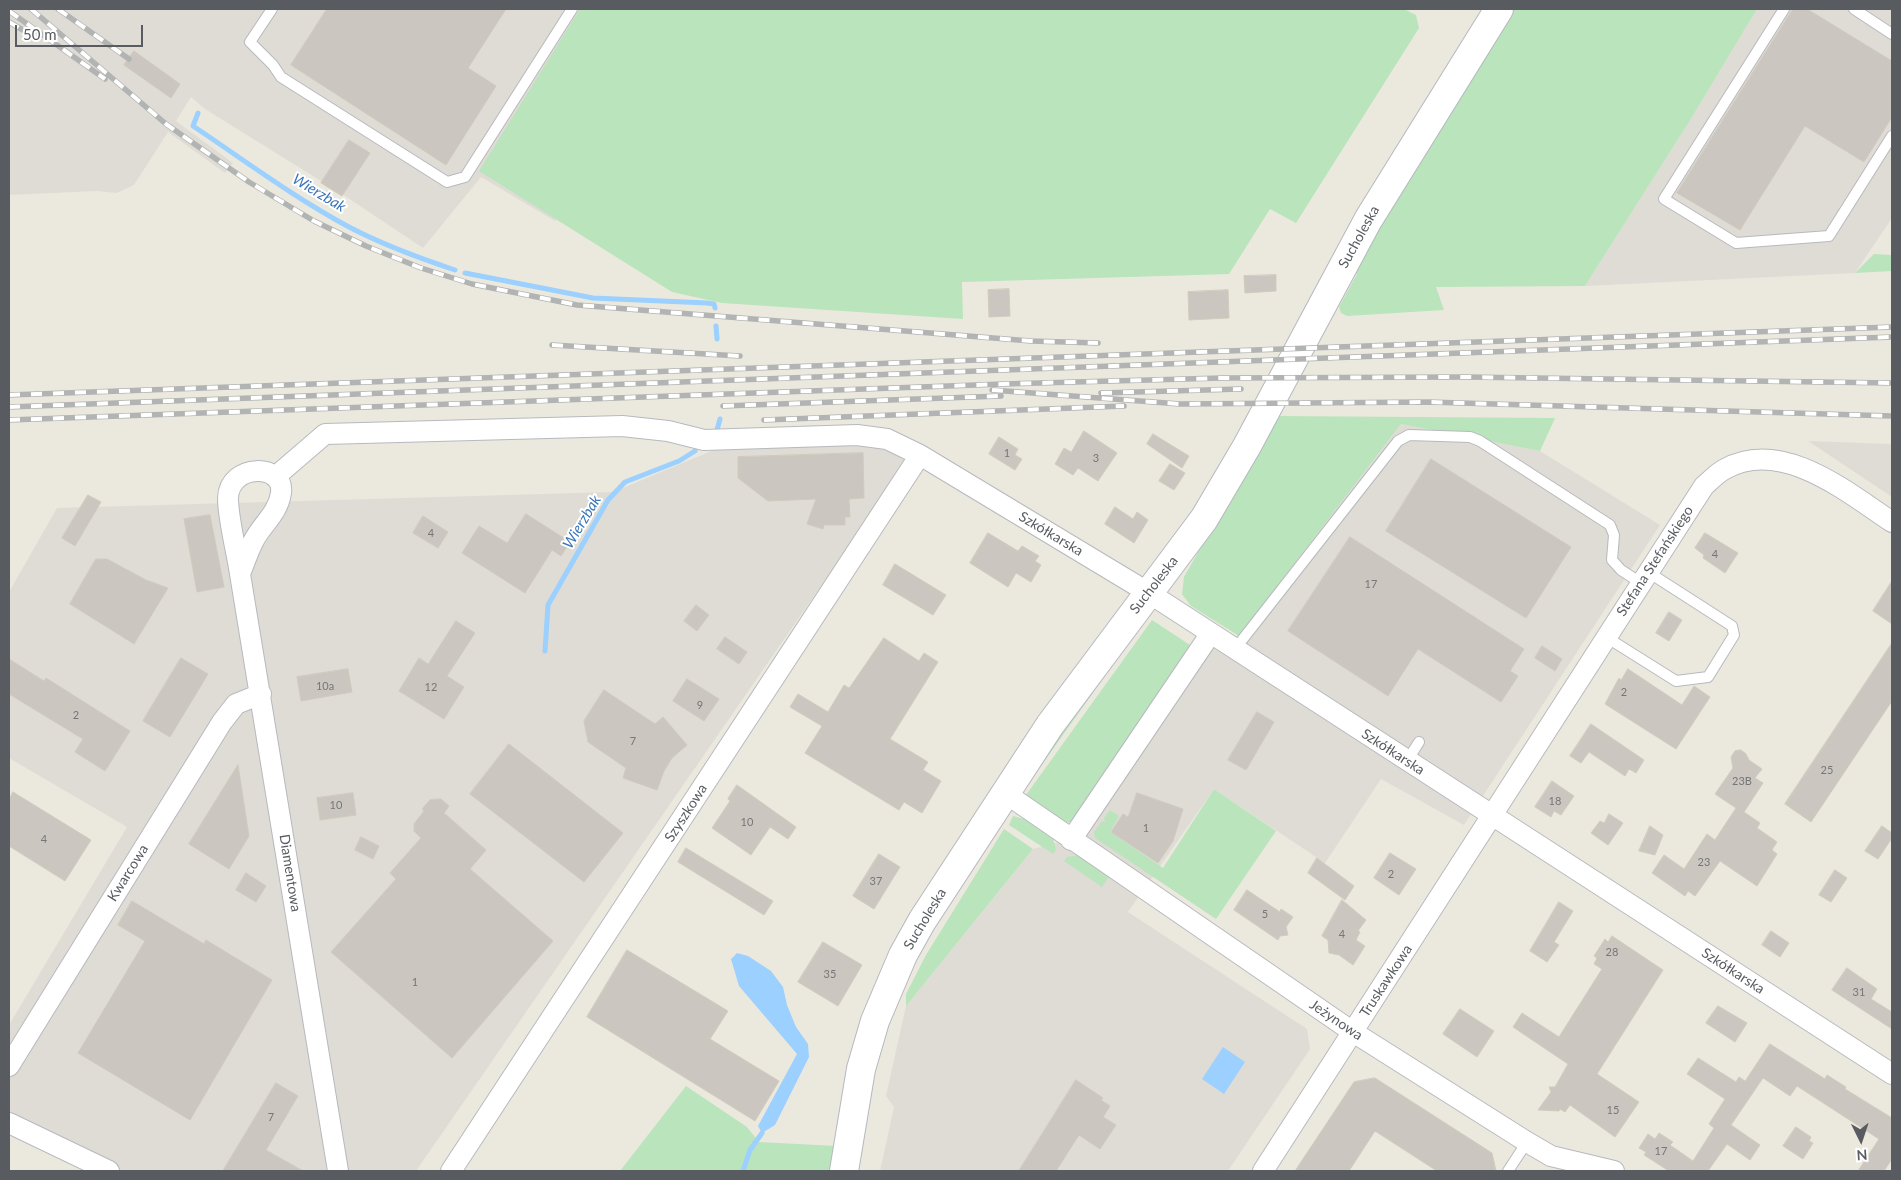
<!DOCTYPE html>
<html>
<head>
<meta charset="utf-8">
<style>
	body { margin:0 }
	#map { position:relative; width:1901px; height:1180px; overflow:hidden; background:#ebe9de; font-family:Lato,sans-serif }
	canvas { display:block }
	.frame { position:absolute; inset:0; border:10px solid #585b60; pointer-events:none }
	.north { position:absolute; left:1836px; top:1115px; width:50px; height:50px; -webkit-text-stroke:4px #fff; paint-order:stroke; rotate:176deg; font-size:14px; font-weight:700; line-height:20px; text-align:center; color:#585b60 }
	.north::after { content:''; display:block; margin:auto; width:18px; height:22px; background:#585b60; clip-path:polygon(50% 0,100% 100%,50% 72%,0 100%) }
	.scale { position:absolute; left:15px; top:25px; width:128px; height:22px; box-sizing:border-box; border:2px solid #585b60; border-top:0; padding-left:6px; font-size:15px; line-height:18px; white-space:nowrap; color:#585b60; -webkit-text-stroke:4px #fff; paint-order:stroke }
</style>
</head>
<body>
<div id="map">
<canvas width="1901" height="1180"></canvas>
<div class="frame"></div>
<div class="north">N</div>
<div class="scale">50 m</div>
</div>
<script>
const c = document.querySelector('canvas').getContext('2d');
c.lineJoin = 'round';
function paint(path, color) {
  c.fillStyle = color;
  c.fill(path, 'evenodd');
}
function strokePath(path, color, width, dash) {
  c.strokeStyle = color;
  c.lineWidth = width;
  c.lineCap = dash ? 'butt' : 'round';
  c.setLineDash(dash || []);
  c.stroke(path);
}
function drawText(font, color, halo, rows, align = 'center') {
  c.font = font + ' Lato,sans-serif';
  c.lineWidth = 4;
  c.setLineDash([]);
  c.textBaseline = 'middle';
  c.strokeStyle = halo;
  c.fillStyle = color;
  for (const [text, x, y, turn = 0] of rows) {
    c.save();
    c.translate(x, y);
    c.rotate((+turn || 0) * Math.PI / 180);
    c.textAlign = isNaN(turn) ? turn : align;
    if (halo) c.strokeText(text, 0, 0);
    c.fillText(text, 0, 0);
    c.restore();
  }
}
const industrial = new Path2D(`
	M9,9h681l-135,212 -74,-44 -58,71 -81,-54 -137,-85 -14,-12 -15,24 57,42 -8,10 -57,-41 -34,53 -17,8 -21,-2 -87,4z
	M1757,9h135v209l-37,55 -270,13 104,-164z
	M1401,424l139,27 120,74 -196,300 -83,-46 -56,84 -111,-74 -86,123 179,117 3,20 -82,122h-348l14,-64 -8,-11 20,-90 127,-157 45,-12 117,-193 44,-8z
	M1808,441l84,3v53z
	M873,442l31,18 -74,113 -414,598h-307l-100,-57v-89l118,-198 -118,-69v-166l48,-84 556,-16 108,-45z`);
const green = new Path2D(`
	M580,9h824l12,6 3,13 -123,195 -26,-14 -41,65 -267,8 1,37 -241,-16 -50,-11 -193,-121z
	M1510,9h247l-68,113 -104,164 -149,1 8,23 -97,6 -6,-3 -2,-6 18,-33 -6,-4z
	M1874,254l18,1v16l-37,2z
	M1276,416l279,2 -15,33 -139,-27 -162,212 -48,-30 -9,-12 2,-17z
	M1152,620l38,25 -114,170 -5,7 -8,1 -31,-19 -6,-9z
	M1134,635l-110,155 -1,-6z
	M1214,789l62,42 -60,88 -121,-81 -1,-6 8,-11 3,1 -1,-4 6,-8 9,6 -9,16 53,36z
	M1013,816l11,3 29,20 3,11 -3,4 -44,-29z
	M1004,829l29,20 -127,157v-12l20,-39z
	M1079,855l28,20 1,3 -6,9 -38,-26 3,-4z
	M686,1086l61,41 12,15 77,4 -2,25h-214z`);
const water = new Path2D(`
	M737,953l11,3 23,15 12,16 4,18 9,22 12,17 1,13 -34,68 -13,8 -4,-7 39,-72 -58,-68 -8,-27z
	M1223,1047l22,15 -21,32 -22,-15z`);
const stream = new Path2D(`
	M198,113l-5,13c51,34 102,72 156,101 34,18 70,31 106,43
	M465,273l128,25 114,5 7,1 1,4
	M716,326l1,13
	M716,434l4,-15
	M545,651l3,-46 60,-105 17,-18 54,-21 16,-10
	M743,1171l7,-21 12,-17`);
const building = new Path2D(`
	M327,9h179l-38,59 28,18 -50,79 -155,-100z
	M1793,9h14l85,52v56l-28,45 -59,-36 -65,104 -63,-37z
	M134,51l46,33 -9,14 -47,-33z
	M349,140l21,13 -28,43 -21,-13z
	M1276,275v16l-31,2 -1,-17z
	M1009,289l1,27 -21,1 -1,-27z
	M1228,290l1,28 -40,2 -1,-28z
	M1084,431l33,22 -19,28 -20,-13 -5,7 -18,-11 9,-16 7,4z
	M1153,434l36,22 -7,12 -35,-24z
	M999,437l19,12 -3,6 7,4 -7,11 -26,-16z
	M863,453l1,45 -15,1 1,18h-5v8h-21l-1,4 -16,-5 9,-25 -48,2 -30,-23v-21z
	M1431,459l140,88 -45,71 -140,-87z
	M1170,464l15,9 -11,17 -15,-9z
	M88,495l13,7 -26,44 -13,-8z
	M1115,507l18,12 4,-7 11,8 -14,23 -29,-19z
	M526,514l44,28 -9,14 -9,-6 -27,43 -63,-40 17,-27 28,17z
	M210,515l14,72 -27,5 -13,-73z
	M423,516l25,16 -10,16 -25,-15z
	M988,533l30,18 4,-5 17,10 -4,5 6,4 -10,17 -15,-9 -8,14 -38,-24z
	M1705,533l33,20 -13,20 -22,-15 1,-3 -9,-7z
	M1350,537l174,112 -14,22 8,5 -17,26 -83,-53 -30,47 -100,-65z
	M96,559h11l39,21 22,8 -34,56 -64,-40z
	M895,564l51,31 -13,20 -50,-30z
	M1892,581v43l-19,-13z
	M696,605l13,10 -12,16 -13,-10z
	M1669,612l13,8 -13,21 -13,-8z
	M456,621l19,12 -28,43 17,11 -20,32 -45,-28 20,-33 9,6z
	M725,637l22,15 -8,12 -22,-15z
	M884,638l35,23 5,-8 14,9 -48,77 38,23 -5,8 18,11 -19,32 -18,-11 -5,8 -94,-57 17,-27 -32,-19 8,-13 30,18 16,-27 5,3z
	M1892,643v58l-81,121 -26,-18z
	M1542,646l20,13 -7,12 -20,-13z
	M181,658l27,16 -38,63 -27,-16z
	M9,659l35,22 2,-3 84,53 -25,40 -30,-19 8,-13 -74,-45z
	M348,669l4,23 -51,9 -4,-24z
	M1628,669l54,36 12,-19 16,11 -34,52 -71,-45 14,-26 2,2z
	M687,679l32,20 -15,22 -31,-20z
	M604,690l51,34 8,-7 24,28 -15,13 -8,13 -7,19 -34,-12 3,-10 -38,-26 -4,-21z
	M1257,712l17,10 -28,48 -18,-10z
	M1591,724l53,36 -8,13 -7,-4 -4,7 -36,-24 -8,11 -11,-7z
	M509,744l114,89 -39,49 -114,-88z
	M1741,750l5,4 3,6 13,9 -7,9 8,5 -19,29 16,11 -3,5 20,14 -5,8 5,4 -20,32 -37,-25 -25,35 -7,-5 -3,5 -33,-23 12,-18 20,14 23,-35 8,6 21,-32 -21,-14 18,-26 -2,-11 4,-6z
	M238,765l11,71 -20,33 -40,-25z
	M1552,781l22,15 -13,19 -7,-4 -3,6 -16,-10z
	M737,785l59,42 -8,12 -18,-12 -19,28 -39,-27 18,-27 -2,-2z
	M13,792l78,48 -26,41 -56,-35v-46z
	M353,793l3,22 -36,5 -3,-22z
	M1137,793l46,16 -10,32 -15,22 -47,-31 12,-18 5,3z
	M441,799l8,7 -5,7 42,37 -16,19 83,72 -101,117 -121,-106 65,-73 -6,-6 31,-35 -7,-7v-7l10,-13 -2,-2 8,-9z
	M1609,814l14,9 -15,22 -17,-12 9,-12 4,2z
	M1650,826l13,9 -8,20 -16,-4z
	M1882,826l10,7v5l-14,21 -13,-8z
	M361,837l18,9 -6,13 -18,-9z
	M686,848l87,53 -9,14 -86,-53z
	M1390,853l26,16 -17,26 -25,-17z
	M879,854l21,13 -26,42 -21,-13z
	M1317,858l37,28 -9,14 -37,-27z
	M1835,870l12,8 -16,24 -12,-7z
	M246,873l20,13 -10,16 -20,-12z
	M1247,890l33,22 1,-3 12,8 -7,10 2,8 -8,1 -2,4 -44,-30z
	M1342,900l24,20 -8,11 2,1 -4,8 9,6 -12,19 -14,-10 -10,-2 -1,-13 -6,-4z
	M132,901l72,43 2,-4 66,40 -82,140 -112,-67 67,-112 -27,-16z
	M1559,902l14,9 -19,31 5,3 -12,17 -17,-11z
	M1771,931l18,12 -9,14 -18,-12z
	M1612,936l51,34 -66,104 42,28 -24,35 -45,-32 -5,7 -5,-3 -1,2 -21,-1 13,-18 -2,-5h6l13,-23 -55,-37 9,-14 37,24 43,-68 -8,-5 3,-6 -3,-2 11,-17 3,3z
	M823,942l39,23 -24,41 -40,-24z
	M627,950l101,61 -18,28 69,42 -24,40 -168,-104z
	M1847,968l30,21 -6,10 21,13v17l-60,-39z
	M1718,1006l29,17 -12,19 -29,-19z
	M1460,1009l34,22 -17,26 -34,-23z
	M1770,1044l55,35 2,-4 19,12 -1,2 47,29v41l-8,12h-26l21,-32 -82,-53 -7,10 -27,-18 -32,47 29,20 -10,15 -23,-16 -19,27h-39l-25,-16 2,-3 -7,-4 9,-14 7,5 4,-6 14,9 -3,3 23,16 21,-33 -5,-4 16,-25 -38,-25 11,-16 38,24 3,-5 6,4z
	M1375,1078l117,75 4,18h-59l-62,-40 -26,40h-54l59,-89z
	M1076,1080l27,18 -2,2 9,6 -7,11 13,8 -16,24 -21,-14 -23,36h-37z
	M276,1083l22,13 -32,54 37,21h-80z
	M1796,1127l15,10 -2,4 4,2 -10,16 -20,-13z`);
const lane = new Path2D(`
	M272,9l-22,33 23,23 8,12 166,105 18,-5 107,-168
	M1784,9l-120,190 72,44 93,-7 63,-100
	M1854,9l38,25
	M1606,637l70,44 32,-4 26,-42 -2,-9 -84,-54
	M1235,649l163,-208 11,-6 61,2 10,4 130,84 4,10 -2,25 9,10 20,13
	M1407,761l12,-19
	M1508,1171l19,-29`);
const street = new Path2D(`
	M275,477l50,-43 297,-8 46,5 36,9 153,-5 30,4 33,16 229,138 743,481
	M240,574c-3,-22 -12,-54 -12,-76 1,-35 57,-35 53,-5 -3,21 -20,32 -28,49 -5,10 -9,22 -13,32l98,597
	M1005,793l348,239 174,110 24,14 63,15
	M1071,840l140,-207
	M9,1066l213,-344 14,-18 25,-10
	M9,1123l100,48
	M451,1171l469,-716
	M1263,1171l441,-685c6,-5 13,-13 21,-17 57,-32 123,24 167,53`);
const secondary = new Path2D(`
	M844,1171l17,-102 14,-48 28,-66 19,-34 128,-196 154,-206 43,-73 121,-226 131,-211`);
const rail = new Path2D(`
	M31,9l135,115 83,58 65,39 52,25 55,22 51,16 105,21 454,36 67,2
	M58,9l71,50
	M9,11l96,68
	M9,22l21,12
	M552,345l188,11
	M992,390l188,14 248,-2 464,14
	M1101,393l140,-4
	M9,395l1883,-68
	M723,406l278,-10
	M9,407l1883,-70
	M9,420l994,-36 219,-6 243,-1 427,6
	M764,420l360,-14`);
const numberNames = [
	["1",1007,453],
	["3",1096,458],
	["4",431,533],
	["4",1715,554],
	["17",1371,584],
	["10a",325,686],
	["12",431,687],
	["2",1624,692],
	["9",700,705],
	["2",76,715],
	["7",633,741],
	["25",1827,770],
	["23B",1742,781],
	["18",1555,801],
	["10",336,805],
	["10",747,822],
	["1",1146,828],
	["4",44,839],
	["23",1704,862],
	["2",1391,874],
	["37",876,881],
	["5",1265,914],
	["4",1342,934],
	["28",1612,952],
	["35",830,974],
	["1",415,982],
	["31",1859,992],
	["15",1613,1110],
	["7",271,1117],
	["17",1661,1151]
];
const streetNames = [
	["Sucholeska",1359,237,-61],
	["Szkółkarska",1051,534,31],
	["Stefana Stefańskiego",1655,561,-57],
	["Sucholeska",1154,585,-52],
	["Szkółkarska",1393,752,33],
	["Szyszkowa",686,813,-57],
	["Kwarcowa",128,873,-58],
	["Diamentowa",290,873,81],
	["Sucholeska",925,919,-59],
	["Szkółkarska",1733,971,33],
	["Truskawkowa",1386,981,-57],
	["Jeżynowa",1336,1020,34]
];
const waterNames = [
	["Wierzbak",319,193,31],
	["Wierzbak",582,522,-59]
];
paint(industrial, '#dfdcd6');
paint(green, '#bae4bb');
paint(water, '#9bd0ff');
strokePath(stream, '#9bd0ff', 5);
paint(building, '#cbc7c0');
strokePath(building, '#d0cbbd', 1);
strokePath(lane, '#b7b9be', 12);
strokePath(street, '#b7b9be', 22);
strokePath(secondary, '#b5b8be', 30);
strokePath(lane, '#fff', 10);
strokePath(street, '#fff', 20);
strokePath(secondary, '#fff', 28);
strokePath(rail, '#b2b3b3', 5.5);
strokePath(rail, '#fff', 4, [11]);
drawText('11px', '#757678', null, numberNames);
drawText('14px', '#585b60', '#fff', streetNames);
drawText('italic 15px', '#3b75ba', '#fff', waterNames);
</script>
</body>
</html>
